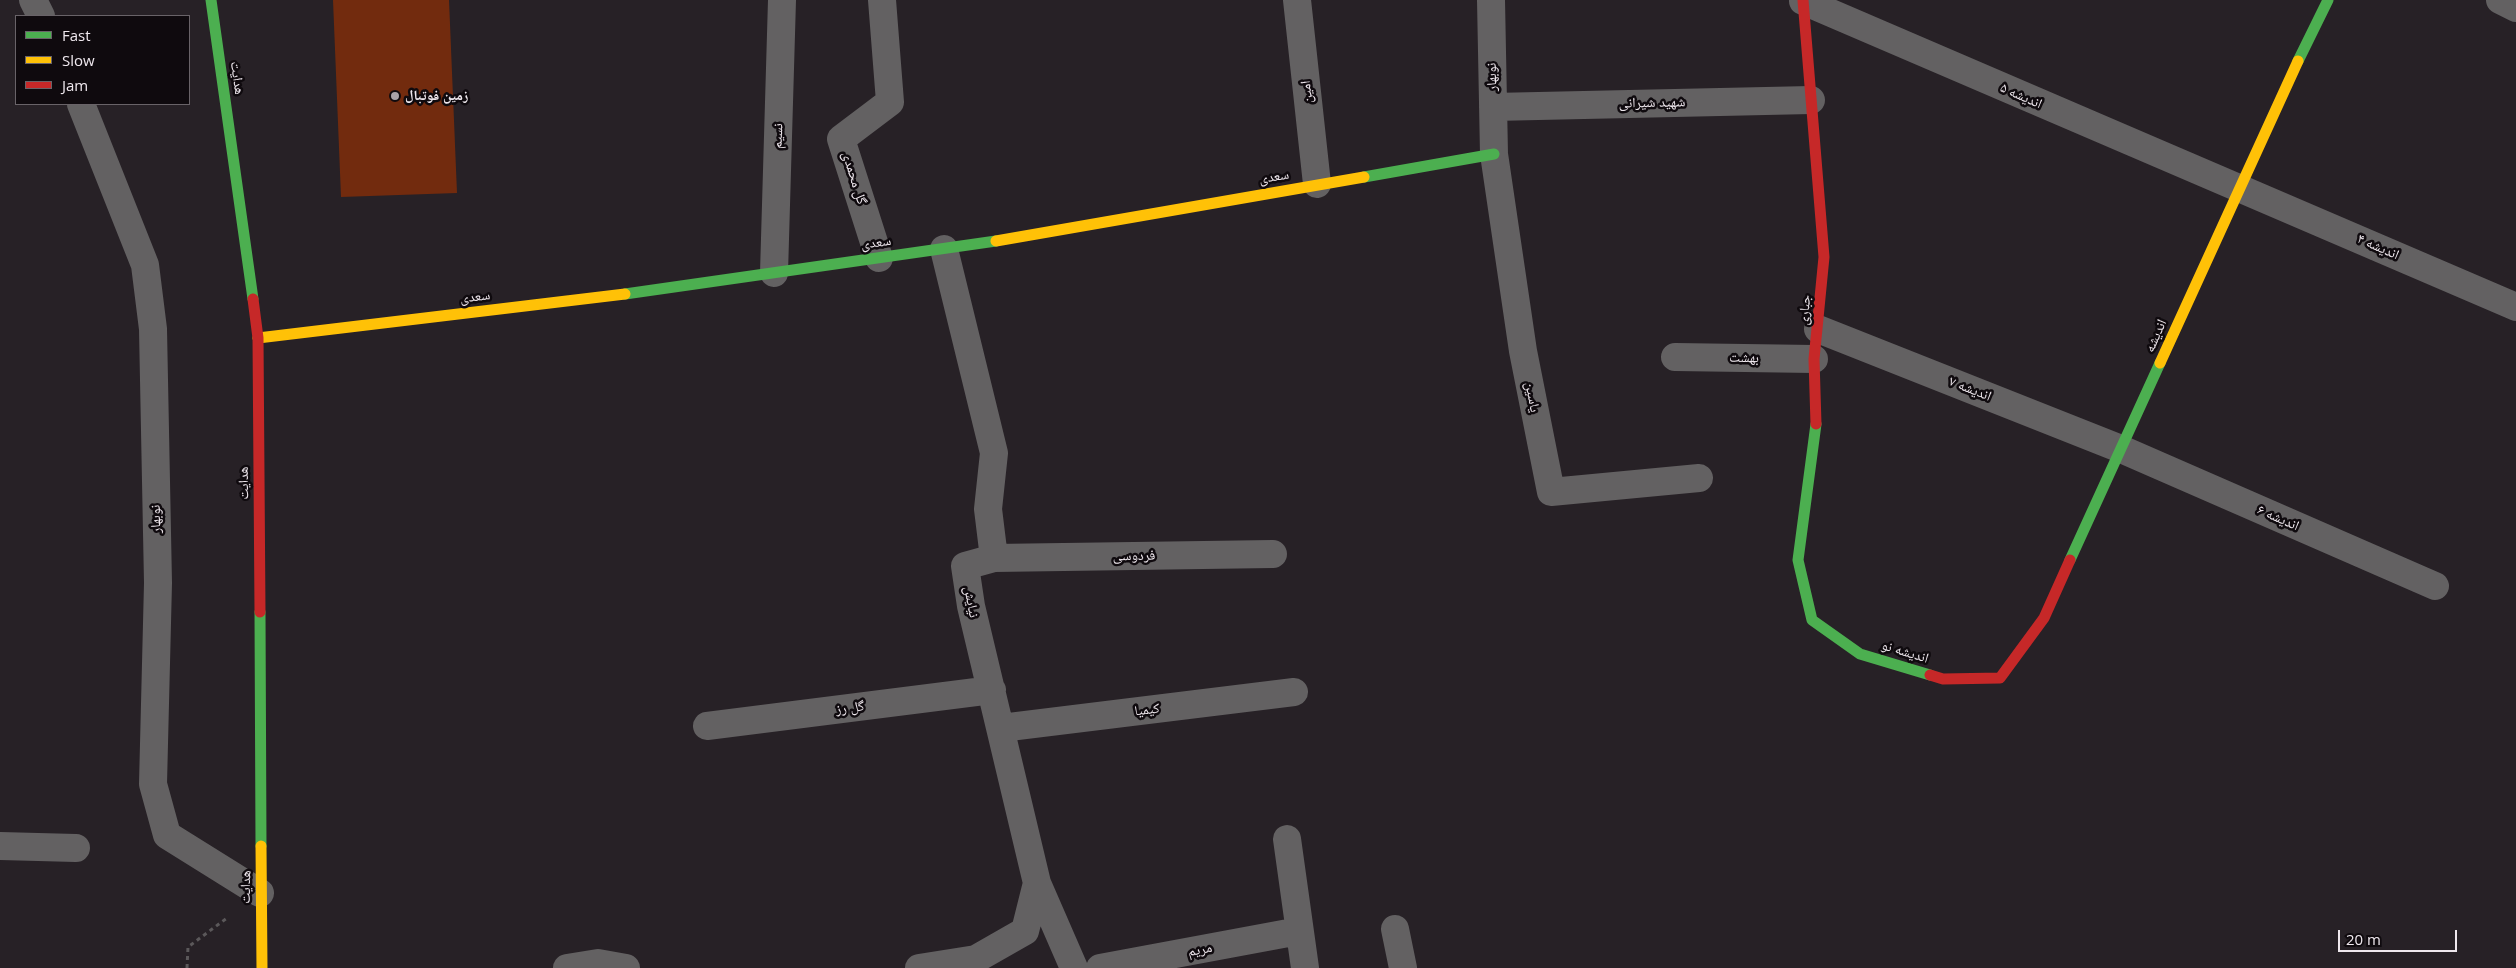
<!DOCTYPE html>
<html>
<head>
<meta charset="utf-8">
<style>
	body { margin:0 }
	#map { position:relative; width:2516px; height:968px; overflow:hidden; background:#272126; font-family:"Open Sans",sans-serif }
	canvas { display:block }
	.legend { position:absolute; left:15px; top:15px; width:175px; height:90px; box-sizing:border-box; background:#0f0a0e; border:1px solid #696368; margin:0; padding:6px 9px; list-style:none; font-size:15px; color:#efe8ee }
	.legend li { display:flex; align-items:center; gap:10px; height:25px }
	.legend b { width:25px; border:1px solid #696368 }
	.scale { position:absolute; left:2338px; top:930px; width:119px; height:22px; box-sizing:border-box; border:2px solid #efe8ee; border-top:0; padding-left:6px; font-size:15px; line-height:18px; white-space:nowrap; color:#efe8ee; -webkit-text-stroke:4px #0f0a0e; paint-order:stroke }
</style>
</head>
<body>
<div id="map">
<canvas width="2516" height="968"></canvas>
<ul class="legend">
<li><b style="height:6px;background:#4caf50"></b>Fast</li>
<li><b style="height:6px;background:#ffc107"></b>Slow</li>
<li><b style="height:6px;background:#c62828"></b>Jam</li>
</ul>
<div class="scale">20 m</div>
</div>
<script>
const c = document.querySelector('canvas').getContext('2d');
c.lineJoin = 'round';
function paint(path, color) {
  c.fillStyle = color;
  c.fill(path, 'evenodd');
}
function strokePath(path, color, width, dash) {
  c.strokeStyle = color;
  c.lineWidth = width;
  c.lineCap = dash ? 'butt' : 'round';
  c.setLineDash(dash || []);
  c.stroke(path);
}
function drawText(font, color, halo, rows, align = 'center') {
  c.font = font + ' "Open Sans","Noto Naskh Arabic",sans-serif';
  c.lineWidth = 5;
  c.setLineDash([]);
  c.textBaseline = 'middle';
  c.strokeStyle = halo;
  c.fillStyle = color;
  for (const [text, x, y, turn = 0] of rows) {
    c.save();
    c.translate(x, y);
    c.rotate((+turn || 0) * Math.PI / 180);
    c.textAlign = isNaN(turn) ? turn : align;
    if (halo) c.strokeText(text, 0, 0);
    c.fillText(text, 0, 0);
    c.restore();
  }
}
const green = new Path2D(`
	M333,0h116l8,193 -116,4z`);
const path = new Path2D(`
	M187,968l1,-21 39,-29`);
const street = new Path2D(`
	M33,0l8,16
	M1297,0l20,184
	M1491,0l3,154 29,197 28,141 148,-14
	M2500,0l16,8
	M1803,1c237,103 476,203 713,306
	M81,104l64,161 8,64 5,254 -5,201 14,51 93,58
	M1493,107l318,-7
	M944,249l50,204 -6,56 6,49 -29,8 6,40 66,277 37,85
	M879,258l-38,-119 49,-37 -8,-102
	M774,273l8,-273
	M1818,329l303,120 314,137
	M1675,357l139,2
	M994,558l279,-4
	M707,726l285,-36
	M1001,728l293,-36
	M1287,839l18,129
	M0,846l76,2
	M1395,929l8,39
	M567,968l31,-5 28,5
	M919,968l57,-9 49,-28 12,-48
	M1100,968l199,-37`);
const fast = new Path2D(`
	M211,0l42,299
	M2298,61l30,-61
	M1364,177l130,-23
	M625,294l371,-53
	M1816,424l-18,136 14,60 48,34 70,21
	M2070,560l90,-197
	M260,612l1,234`);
const slow = new Path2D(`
	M996,241l368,-64
	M258,338l367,-44
	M2160,363l138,-302
	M261,846l1,122`);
const jam = new Path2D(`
	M1803,0l21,257 -10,102 2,65
	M253,299l5,39 2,274
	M1930,675l13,4 57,-1 44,-60 26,-58`);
const markers = [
	[395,96,5,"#a9a2a8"]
];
const streetNames = [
	["نوبهار",1492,77,-91],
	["هدایت",237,78,82],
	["امین",1307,92,-96],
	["اندیشه ۵",2021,96,24],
	["شهید شیرانی",1652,103,-1],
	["نسیم",778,136,-88],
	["سعدی",1274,177,-10],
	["گل محمدی",854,178,73],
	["سعدی",876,243,-8],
	["اندیشه ۴",2378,247,24],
	["سعدی",475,297,-7],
	["جباری",1805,310,-85],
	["اندیشه",2156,336,-66],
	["بهشت",1744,358,1],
	["اندیشه ۷",1970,389,22],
	["یاسین",1532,397,79],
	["هدایت",244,483,-91],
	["اندیشه ۶",2278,518,24],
	["نوبهار",156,519,-91],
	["فردوسی",1134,556,-1],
	["نیایش",971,602,80],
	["اندیشه نو",1905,652,17],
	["گل رز",850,708,-7],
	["کیمیا",1147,710,-7],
	["هدایت",246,887,-89],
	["مریم",1200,950,-11]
];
const poiNames = [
	["زمین فوتبال",405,96]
];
paint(green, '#722b0e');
strokePath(path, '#5b585a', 3, [4, 4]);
strokePath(street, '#636162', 28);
strokePath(fast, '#4caf50', 11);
strokePath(slow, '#ffc107', 11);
strokePath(jam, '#c62828', 11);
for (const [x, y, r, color] of markers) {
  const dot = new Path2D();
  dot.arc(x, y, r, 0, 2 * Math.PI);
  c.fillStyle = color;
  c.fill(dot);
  strokePath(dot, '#0f0a0e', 2);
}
drawText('14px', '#efe8ee', '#0f0a0e', streetNames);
drawText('bold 14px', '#efe8ee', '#0f0a0e', poiNames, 'left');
</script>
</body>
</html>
